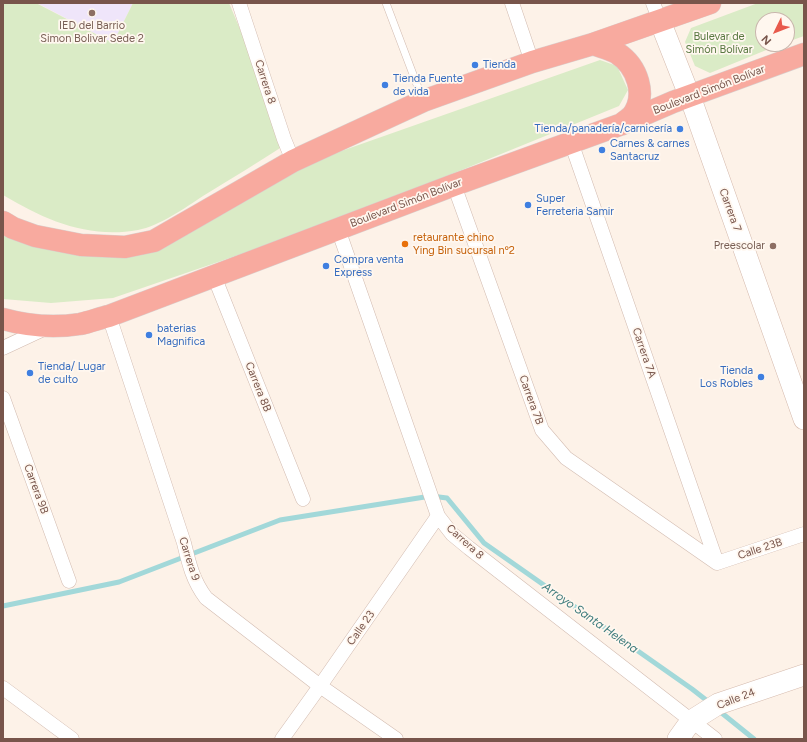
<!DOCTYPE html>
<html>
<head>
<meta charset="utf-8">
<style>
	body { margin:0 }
	#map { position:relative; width:807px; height:742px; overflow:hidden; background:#fdf2e8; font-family:Figtree,sans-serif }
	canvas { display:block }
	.frame { position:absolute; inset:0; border:4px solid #78554b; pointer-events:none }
	.north { position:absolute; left:755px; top:12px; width:40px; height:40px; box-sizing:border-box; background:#fff7ef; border:1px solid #c9b6ad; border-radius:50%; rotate:227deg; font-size:11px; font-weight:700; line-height:16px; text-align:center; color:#78554b }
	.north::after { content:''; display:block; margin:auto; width:14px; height:18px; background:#e85a4c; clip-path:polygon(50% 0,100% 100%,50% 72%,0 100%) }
</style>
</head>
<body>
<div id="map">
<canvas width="807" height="742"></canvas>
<div class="frame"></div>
<div class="north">N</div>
</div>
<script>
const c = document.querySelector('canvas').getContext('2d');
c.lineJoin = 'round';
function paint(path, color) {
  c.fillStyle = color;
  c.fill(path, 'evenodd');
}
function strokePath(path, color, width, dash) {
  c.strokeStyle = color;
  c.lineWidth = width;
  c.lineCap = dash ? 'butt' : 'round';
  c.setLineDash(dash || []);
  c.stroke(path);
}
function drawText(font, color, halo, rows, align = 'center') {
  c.font = font + ' Figtree,sans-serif';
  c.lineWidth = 3.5;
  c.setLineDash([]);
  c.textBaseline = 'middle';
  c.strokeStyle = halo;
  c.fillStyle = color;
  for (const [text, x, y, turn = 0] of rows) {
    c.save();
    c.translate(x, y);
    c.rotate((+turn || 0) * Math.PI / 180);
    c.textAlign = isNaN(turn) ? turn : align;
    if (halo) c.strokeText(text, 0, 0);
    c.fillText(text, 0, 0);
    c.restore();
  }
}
const education = new Path2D(`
	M37,3h96l-20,40z`);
const green = new Path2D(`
	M3,3h33l77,40 20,-40h96l59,140c-28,18 -57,36 -85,53 -18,12 -44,30 -65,34 -50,9 -93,-10 -135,-35z
	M758,3h46v33l-17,6v-22h-24v24h18l-71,29 -15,-7 -10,-24 6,-14z
	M600,60l17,6 11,24 -9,16 -290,118 -216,74 -62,5 -48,-4v-80l134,31 176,-89z`);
const stream = new Path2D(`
	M3,606l116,-24 161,-62 151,-24 16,2 37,45 208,146 18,14
	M718,710l36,29`);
const lane = new Path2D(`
	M386,3l36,95`);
const street = new Path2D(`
	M239,3l45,136 9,22
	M512,3l20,59
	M653,3l7,18
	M571,142l146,421
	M454,185l88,245 24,28 151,105
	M338,229l100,287 14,18 17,14 246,191
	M214,276l89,223
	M109,316l75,227c5,21 9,38 22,55l114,88 76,53
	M3,348l45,-21
	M3,398l66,183
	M717,563l87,-29
	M3,688l69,51
	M282,739l38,-53 118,-170`);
const secondary = new Path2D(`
	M660,21l33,84 111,314
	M678,739l13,-18 27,-17 86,-29`);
const highway = new Path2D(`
	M593,44c8,3 17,5 24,9 20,13 31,42 15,63 -3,3 -7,5 -10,8
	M3,222l10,6 22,8 46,9 44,2 29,-6 139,-80 130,-60 109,-39 61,-18 117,-41
	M3,319c25,7 51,9 77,5 10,-2 20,-6 29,-8l345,-131 168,-61 51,-22 131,-48`);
const markers = [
	[92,13,4,"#8d6e63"],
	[475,65,4,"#3f7fe0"],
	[385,85,4,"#3f7fe0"],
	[680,129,4,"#3f7fe0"],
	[602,150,4,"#3f7fe0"],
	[528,205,4,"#3f7fe0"],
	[405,244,4,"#e8710a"],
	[773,246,4,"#8d6e63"],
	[326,266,4,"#3f7fe0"],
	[149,335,4,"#3f7fe0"],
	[30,373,4,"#3f7fe0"],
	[761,377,4,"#3f7fe0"]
];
const educationNames = [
	["IED del Barrio",92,26],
	["Simon Bolivar Sede 2",92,39],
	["Preescolar",765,246,"right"]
];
const parkNames = [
	["Bulevar de",719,37],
	["Simón Bolívar",719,50]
];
const shopNames = [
	["Tienda",483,65],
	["Tienda Fuente",393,79],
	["de vida",393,92],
	["Tienda/panadería/carnicería",672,129,"right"],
	["Carnes & carnes",610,144],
	["Santacruz",610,157],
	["Super",536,199],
	["Ferreteria Samir",536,212],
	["Compra venta",334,260],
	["Express",334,273],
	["baterias",157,329],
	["Magnifica",157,342],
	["Tienda/ Lugar",38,367],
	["de culto",38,380],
	["Tienda",753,371,"right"],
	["Los Robles",753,384,"right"]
];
const streetNames = [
	["Carrera 8",265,82,72],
	["Boulevard Simón Bolívar",709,90,-21],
	["Boulevard Simón Bolívar",406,203,-21],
	["Carrera 7",730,210,70],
	["Carrera 7A",644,353,71],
	["Carrera 8B",258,387,68],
	["Carrera 7B",531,400,70],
	["Carrera 9B",36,489,70],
	["Carrera 8",465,542,42],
	["Calle 23B",760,549,-18],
	["Carrera 9",189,559,72],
	["Calle 23",361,628,-55],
	["Calle 24",736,699,-21]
];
const foodNames = [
	["retaurante chino",413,238],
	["Ying Bin sucursal nº2",413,251]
];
const waterNames = [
	["Arroyo Santa Helena",590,618,35]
];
paint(education, '#efe5fa');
paint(green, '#daebc6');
strokePath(stream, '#a2d8d9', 5);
strokePath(lane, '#d2bbb0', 8);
strokePath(street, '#d2bbb0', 15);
strokePath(secondary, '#d5baad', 22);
strokePath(highway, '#d9cfcd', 23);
strokePath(lane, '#fff', 7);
strokePath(street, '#fff', 14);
strokePath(secondary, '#fff', 21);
strokePath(highway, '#f8aa9f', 22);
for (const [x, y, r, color] of markers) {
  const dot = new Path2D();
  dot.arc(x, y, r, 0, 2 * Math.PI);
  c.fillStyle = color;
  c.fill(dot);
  strokePath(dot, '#fff7ef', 1.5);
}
drawText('11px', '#785e54', '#fff7ef', educationNames);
drawText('11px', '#587840', '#fff7ef', parkNames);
drawText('11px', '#366cbe', '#fff7ef', shopNames, 'left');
drawText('11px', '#78554b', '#fff7ef', streetNames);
drawText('11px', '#c56008', '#fff7ef', foodNames, 'left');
drawText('italic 12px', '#3e7c7d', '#fff7ef', waterNames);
</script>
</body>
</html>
